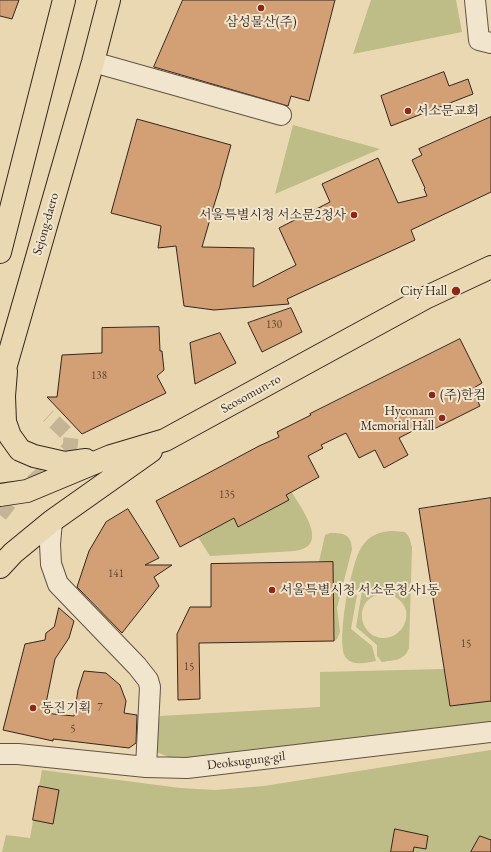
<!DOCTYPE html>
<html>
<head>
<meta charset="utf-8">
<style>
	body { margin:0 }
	canvas { display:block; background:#e9d8b2 }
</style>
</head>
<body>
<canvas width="491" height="852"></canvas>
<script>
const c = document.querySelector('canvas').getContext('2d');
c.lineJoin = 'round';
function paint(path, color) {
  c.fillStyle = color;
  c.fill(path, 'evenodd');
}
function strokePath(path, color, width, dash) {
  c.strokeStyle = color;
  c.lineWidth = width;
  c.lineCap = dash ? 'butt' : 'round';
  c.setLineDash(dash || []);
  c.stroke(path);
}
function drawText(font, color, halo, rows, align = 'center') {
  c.font = font + ' "EB Garamond","Noto Serif KR",serif';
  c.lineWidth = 4;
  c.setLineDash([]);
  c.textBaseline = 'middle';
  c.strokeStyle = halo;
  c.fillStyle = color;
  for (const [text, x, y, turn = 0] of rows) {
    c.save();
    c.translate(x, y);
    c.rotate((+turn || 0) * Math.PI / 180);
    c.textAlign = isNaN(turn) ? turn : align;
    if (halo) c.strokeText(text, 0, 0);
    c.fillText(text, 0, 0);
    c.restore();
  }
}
const green = new Path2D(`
	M371,0h85l6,32 -109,22z
	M293,125l87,24 -105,45z
	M289,488c7,12 32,44 20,57 -4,4 -10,5 -14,6l-85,5 -12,-19 36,-19 5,9 50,-27 -5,-10z
	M392,531l13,1 4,5 3,10 -3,101c-5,13 -15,12 -27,14l-5,-6v-11l-21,-18 6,-36 -14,-2c8,-27 9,-57 44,-58zM385,593c15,3 27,16 19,32 -3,6 -8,10 -14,12 -30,8 -42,-40 -5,-44z
	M330,533c14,0 21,1 22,16l-15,59 3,24 -3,7 -3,2 -1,-79h-14l6,-27z
	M347,593l10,2 -6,34 21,17 4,15c-10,2 -23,5 -30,-3 -8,-10 -1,-51 1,-65z
	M444,669l6,37 41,-5v21l-308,39 -12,-3 -17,-7 6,-35 160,-9v-35z
	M491,750v102h-489l4,-17 24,3 12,-68 138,18 35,2 49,-4z`);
const building = new Path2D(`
	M0,0h19l-7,19 -12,-3z
	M183,0h152l-26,101 -18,-5 -3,10 -134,-39z
	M444,72l5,14 19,-7 5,15 -82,32 -10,-30z
	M491,117v75l-80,38 4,10 -128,59 2,5 -75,6 -30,-4 -8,-60 -18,2 3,-22 -50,-13 26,-94 94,26 -10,36 -1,5 -5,16 -13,45 52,1 -1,39 43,-22 -17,-37 51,-26 -8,-18 56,-26 20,45 29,-7 -3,-7 1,-1 -13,-28 10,-5 -3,-6z
	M291,308l11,24 -40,20 -14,-29z
	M159,327l1,24h2l2,19 -7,6 9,17 -84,41 -35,-37h10l5,-42 40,-2v-25z
	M220,333l16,30 -41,21 -5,-41z
	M460,339l22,44 -10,6 8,17 -48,24 -4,-7 -29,15 9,17 -24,13 -9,-18 -16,8 -13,-25 -25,12 2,3 -15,8 11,21 -33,18 3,5 -51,27 -4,-9 -54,29 -24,-46 103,-55 20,-9 -2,-5 34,-17 -1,-1z
	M491,498v203l-41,5 -31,-197z
	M128,509l31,49 -14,7h27l-18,12 5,9 -37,47 -45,-46 12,-36 17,-29z
	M333,562l1,79 -135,2 1,56 -22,1 -1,-66 13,-27h21v-43z
	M59,608l15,13 -5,17 -14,21 -11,54 30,3 4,-26 6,-19 22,2 14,12 6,16 -2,12 13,2 -1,28 -7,5 -76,-9v2l-50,-11 22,-86 20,-4 1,-7 8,-6z
	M39,786l20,4 -6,34 -20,-4z
	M395,829l33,7 -2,13 -12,-2 -1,5h-22z
	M480,836l11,4v12h-20z`);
const pedestrianTunnel = new Path2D(`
	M0,515l15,-19 39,-32 16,-17 1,-9 -9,-9 -14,-13`);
const minor = new Path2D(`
	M475,0l4,40 12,3
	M93,62l188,53
	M52,521l-2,23 1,20 7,20 79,82 11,14 2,7 -4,80
	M0,754h18l128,13 41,1 304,-36`);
const primary = new Path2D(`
	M0,252l64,-252
	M6,371l-2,25 1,26 5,14 10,14 14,6 31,7 21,-3
	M0,386l93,-324 16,-62
	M0,495l27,-4 84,-35 54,-16 260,-142 66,-31
	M0,567l13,-14 39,-32 99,-70`);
const markers = [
	[261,8,4,"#8f2418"],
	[408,111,4,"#8f2418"],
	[354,215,4,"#8f2418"],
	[456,291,5,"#8f2418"],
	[432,395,4,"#8f2418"],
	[442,418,4,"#8f2418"],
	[272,590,4,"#8f2418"],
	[33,708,4,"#8f2418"]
];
const numberNames = [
	["130",274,325],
	["138",99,376],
	["135",227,495],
	["141",116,574],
	["15",466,644],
	["15",189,667],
	["7",100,708],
	["5",73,729]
];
const poiNames = [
	["삼성물산(주)",261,22,"center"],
	["서소문교회",416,111],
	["서울특별시청 서소문2청사",346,215,"right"],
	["City Hall",447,291,"right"],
	["(주)한컴",440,395],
	["Hyeonam",434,411,"right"],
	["Memorial Hall",434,426,"right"],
	["서울특별시청 서소문청사1동",280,590],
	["동진기획",41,708]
];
const streetNames = [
	["Sejong-daero",46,224,-74],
	["Seosomun-ro",251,394,-29],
	["Deoksugung-gil",246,761,-7]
];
paint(green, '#bebc87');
paint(building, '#d39f74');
strokePath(building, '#352620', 1);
strokePath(pedestrianTunnel, '#c5b495', 15, [15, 8]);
strokePath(minor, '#625244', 22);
strokePath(primary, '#352620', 24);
strokePath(minor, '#f1e6cd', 20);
strokePath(primary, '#e9d8b2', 22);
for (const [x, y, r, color] of markers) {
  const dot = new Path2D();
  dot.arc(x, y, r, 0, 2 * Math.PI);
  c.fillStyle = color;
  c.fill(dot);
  strokePath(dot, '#f1e6cd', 1.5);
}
drawText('11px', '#5c4435', null, numberNames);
drawText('13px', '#352620', '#f1e6cd', poiNames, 'left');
drawText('13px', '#352620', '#f1e6cd', streetNames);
</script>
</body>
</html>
